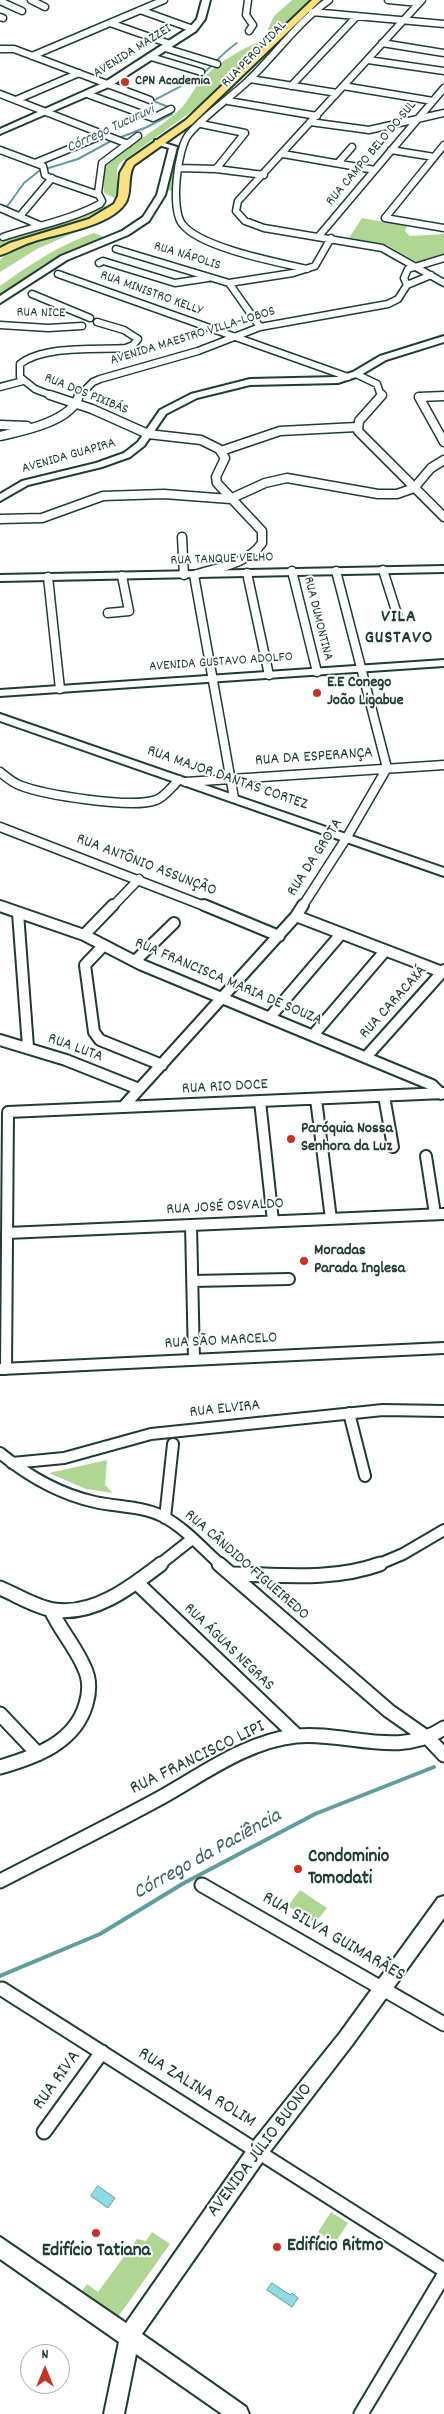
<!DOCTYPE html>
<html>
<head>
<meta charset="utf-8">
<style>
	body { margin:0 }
	#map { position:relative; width:444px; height:2414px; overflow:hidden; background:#fff; font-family:Dekko,sans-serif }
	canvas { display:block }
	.north { position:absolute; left:20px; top:2344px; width:50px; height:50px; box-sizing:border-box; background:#fff; border:1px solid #a5b1ae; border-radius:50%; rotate:0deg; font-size:14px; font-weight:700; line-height:20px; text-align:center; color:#1f3d34 }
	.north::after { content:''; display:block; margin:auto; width:18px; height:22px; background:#c8321e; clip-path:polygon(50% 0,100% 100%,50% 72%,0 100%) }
</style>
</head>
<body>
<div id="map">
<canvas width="444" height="2414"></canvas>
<div class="north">N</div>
</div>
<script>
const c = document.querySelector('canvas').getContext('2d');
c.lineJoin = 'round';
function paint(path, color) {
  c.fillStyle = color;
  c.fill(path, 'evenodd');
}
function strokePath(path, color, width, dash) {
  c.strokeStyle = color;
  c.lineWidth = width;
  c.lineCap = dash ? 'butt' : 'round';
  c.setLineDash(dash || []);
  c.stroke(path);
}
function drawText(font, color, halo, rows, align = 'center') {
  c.font = font + ' Dekko,sans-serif';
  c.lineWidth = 4;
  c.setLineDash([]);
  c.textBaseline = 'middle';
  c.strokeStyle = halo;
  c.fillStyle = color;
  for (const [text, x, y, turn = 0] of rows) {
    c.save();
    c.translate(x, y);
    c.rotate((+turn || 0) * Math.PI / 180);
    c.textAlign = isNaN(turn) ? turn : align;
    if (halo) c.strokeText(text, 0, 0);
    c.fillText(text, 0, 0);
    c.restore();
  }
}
const green = new Path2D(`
	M292,0h18l-52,53 -63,56 -75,54 -3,6v30l-13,-6 -1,-17 3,-10c21,-20 48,-34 70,-53 11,-9 15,-20 24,-31 15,-18 41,-33 63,-42l11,-24z
	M323,0h1l-138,135 -8,12 -5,44 -6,-1 5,-32 11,-22 95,-89z
	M104,206l6,1 -8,5 -102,34v-9l61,-14z
	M362,218l45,8 -2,5 5,5 34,-2v22l-27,6 -30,-17 -38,-7z
	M83,225l4,2 -50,22 -37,23v-12l8,-8z
	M94,233l10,4 -59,27 -45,31v-9c29,-21 59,-41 94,-53z
	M107,1460l-2,25 8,8 -27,-4 -37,-16z
	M300,1890l27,18 -12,15 -27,-17z
	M331,2212l17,11 -13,20 -17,-11z
	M152,2232l18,12 -52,73 -36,-26 5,-7 11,8 39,-53 9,2z`);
const water = new Path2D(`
	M98,2186l17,12 -7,10 -17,-12z
	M272,2283l18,12 2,-2 6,5 -6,9 -25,-17z`);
const streamFar1 = new Path2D(`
	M6,208l18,-25 15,-12 39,-12 33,-18 36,-14 25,-13 2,-5 -21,-8c16,-9 34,-17 49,-27 14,-11 20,-21 35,-31`);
const stream = new Path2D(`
	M0,1976l100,-42 84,-51 131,-69 119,-47`);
const streetFar3 = new Path2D(`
	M31,0l14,7
	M248,0l-2,15 7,10 -4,6
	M388,0l31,3
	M422,0l-184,201 -2,10 9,10 19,7 118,20 62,35
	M0,1l22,10
	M140,10l53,19
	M312,12l132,12
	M0,17l3,1
	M110,23l60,21
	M382,43l62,10
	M165,48l52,16
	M0,49h14l136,51
	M32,56l132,-56
	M151,57l50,15
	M368,60l76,11
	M250,79l87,14
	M291,86l66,-70
	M343,86l90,15
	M0,94l128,50
	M87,94l66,24 18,-9
	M16,100l63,-27
	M228,101l89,15
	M310,122l59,8 75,-17
	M201,124l44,9 -29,36
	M444,145l-59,73 59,10
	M0,150l43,16 2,9 5,3 49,17
	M391,150l43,7
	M283,154l92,16
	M35,163l68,-28
	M338,163l14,-16
	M179,168l37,1 48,6
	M0,208l39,17
	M20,216l32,-38
	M319,236l125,-148
	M3,237c33,-11 67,-17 97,-33l2,-3 -4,-8 4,-30 36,-27
	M116,249l113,34 31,44
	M99,263l4,-2 72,22 33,-5
	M307,269c-30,-7 -105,-21 -124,-44 -13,-14 -6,-77 6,-91 17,-20 41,-36 60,-54 27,-26 49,-58 80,-80
	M58,274l290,103
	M229,283l64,-10 22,-7 16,-28
	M407,285l-3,-7 4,-9 36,-11
	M32,294l58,24
	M0,325l48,3 34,-2
	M356,374l21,10 4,12
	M0,387l23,-6
	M53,396l-18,-7 -15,-12v-13c24,-19 76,-14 106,-16l7,-3 5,-6 -14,-9 -27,-8
	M79,396l14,-14 7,-3 98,-28 62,-24 128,-23 10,-5 9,-14 24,-10
	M437,396h7`);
const streetFar2 = new Path2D(`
	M50,395l42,14 56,25 53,6 18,9 6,9 -9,19 1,6 45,48v12c-14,21 -46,25 -68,32l40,223
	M382,395l-23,26 -1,10 86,86
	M444,396l-25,1 25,45
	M0,425l27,1
	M0,436c23,-5 73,-15 79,-41
	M221,451l59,-20 77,-4
	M0,519l42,-1 61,-22 61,-2 66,5 35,-16 22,-5 91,16h19l17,-6 17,-20 13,-8
	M182,537l2,38
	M383,570l14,44
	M292,571l25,101
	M247,573l22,102
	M48,577l12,112
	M108,613l21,-2 -7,-35
	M0,772c6,5 12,10 19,13 25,10 113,24 137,15 9,-3 16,-14 23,-20
	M186,782l258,-17
	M0,827l207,80
	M0,906l2,1
	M112,907l27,-28
	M302,907l45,-70 40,-69 -51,-197`);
const streetFar1 = new Path2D(`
	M204,905l75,31
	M0,906l84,29 58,30 290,120 9,9
	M18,913l10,134
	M296,916l146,56
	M84,935l29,-30
	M103,946l-18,19 9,67 6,8 62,25
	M135,961l39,-38
	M270,1017l71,-83
	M314,1034l71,-83
	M0,1040l66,20 73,29
	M366,1057l78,-87
	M384,1096l9,51
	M316,1099l15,120
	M260,1101l13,120
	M123,1107l173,-191 7,-11
	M426,1156l9,58
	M191,1225l3,135
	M7,1233l437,-19
	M193,1281l96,-2
	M1,1369l443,-21
	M6,1369l2,-257 436,-19
	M349,1413l16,63
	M0,1453c28,23 59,41 95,49 22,5 46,4 67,14 22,11 41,33 59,49
	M12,1463l52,-5 87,-24 232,-24 61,1
	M165,1518l8,-74
	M159,1565l33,-26
	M377,1565l26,-11 41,-24`);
const street = new Path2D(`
	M219,1564l170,147 40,28 15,16
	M233,1574c49,1 100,7 147,-10
	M137,1583l160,153
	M0,1588c17,7 35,19 54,22 40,6 77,-23 107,-46
	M0,1714l38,40
	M0,1767c35,-10 75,-24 86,-63 4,-13 4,-25 -2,-37 -9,-21 -24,-37 -33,-57
	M0,1881c54,-28 109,-55 162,-84 41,-23 85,-56 134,-61 50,-5 102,23 148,-8
	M202,1885l242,139
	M2,1989l442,281
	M44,2132l58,-80
	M361,2414l83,-139`);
const secondary = new Path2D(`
	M202,0h8l-5,19 -9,12 -85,55 -111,48v-5l105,-47 85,-55 7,-8z
	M155,140l22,7 -12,48 -16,26 -21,14 -61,25 -67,43v-7l61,-40 61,-25 21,-14 14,-22 12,-47 -14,-4z
	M444,336v6l-58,18 -27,16 -21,7 -88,2 -53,13 -31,16 -22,32 -14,11 -28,10 -74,18 -28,16v-7l22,-13 74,-18 28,-10 14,-11 22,-32 31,-16 59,-15 87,-2 16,-5 27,-16z
	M444,566v6l-444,9v-6z
	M444,660v6l-444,30v-6z
	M0,714l444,154v8l-444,-155z
	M444,1896v22l-92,127 -87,113 -123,176 104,73 3,7h-27l-86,-60 -12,60h-20l15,-72 -119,-83v-22l126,86 125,-179 89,-111 98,-135z`);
const primary = new Path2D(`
	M312,0h9l-129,124 -58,41c-7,11 -2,26 -8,37 -15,25 -68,31 -94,40 -11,3 -21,10 -32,13v-7l10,-5 79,-24 25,-15 4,-8 2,-23 7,-12 59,-41z`);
const markers = [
	[125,82,5,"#c8321e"],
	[317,693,5,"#c8321e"],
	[291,1139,5,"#c8321e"],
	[304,1261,5,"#c8321e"],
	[298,1869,5,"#c8321e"],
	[96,2233,5,"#c8321e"],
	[277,2247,5,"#c8321e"]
];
const farStreetnames = [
	["AVENIDA MAZZEI",133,52,-32],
	["RUA PERO VIDAL",255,55,-46],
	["RUA CAMPO BELO DO SUL",372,154,-50],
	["RUA NÁPOLIS",187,257,17],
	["RUA MINISTRO KELLY",151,294,20],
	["RUA NICE",41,314,1],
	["AVENIDA MAESTRO VILLA-LOBOS",193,337,-17],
	["RUA DOS PIXIBÁS",86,395,22],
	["AVENIDA GUAPIRA",69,457,-16],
	["RUA TANQUE VELHO",222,560,-2],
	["RUA DUMONTINA",317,619,76],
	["AVENIDA GUSTAVO ADOLFO",221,663,-4]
];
const farPoinames = [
	["CPN Academia",135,82]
];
const farWaternames = [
	["Córrego Tucuruvi",111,130,-25]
];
const poiNames = [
	["E.E Conego",327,684],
	["João Ligabue",327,702],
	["Paróquia Nossa",301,1130],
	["Senhora da Luz",301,1148],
	["Moradas",314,1252],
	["Parada Inglesa",314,1270]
];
const streetNames = [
	["RUA DA ESPERANÇA",314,758,-4],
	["RUA MAJOR DANTAS CORTEZ",227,779,19],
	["RUA DA GROTA",316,858,-57],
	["RUA ANTÔNIO ASSUNÇÃO",146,866,21],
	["RUA FRANCISCA MARIA DE SOUZA",228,983,23],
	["RUA CARACAXÁ",394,1003,-48],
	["RUA LUTA",75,1049,20],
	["RUA RIO DOCE",225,1088,-3],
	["RUA JOSÉ OSVALDO",225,1208,-3],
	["RUA SÃO MARCELO",221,1342,-3],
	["RUA ELVIRA",225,1410,-6],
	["RUA CÂNDIDO FIGUEIREDO",246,1566,41],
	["RUA ÁGUAS NEGRAS",228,1648,44]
];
const farDistrictnames = [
	["VILA",399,619],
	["GUSTAVO",399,640]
];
const nearStreetnames = [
	["RUA FRANCISCO LIPI",198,1759,-26],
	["RUA SILVA GUIMARÃES",333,1938,30],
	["RUA RIVA",58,2081,-54],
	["RUA ZALINA ROLIM",196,2089,32],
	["AVENIDA JÚLIO BUONO",261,2151,-53]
];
const nearPoinames = [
	["Condominio",308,1858],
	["Tomodati",308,1880],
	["Edifício Ritmo",287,2247],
	["Edifício Tatiana",96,2252,"center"]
];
const nearWaternames = [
	["Córrego da Paciência",208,1856,-29]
];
paint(green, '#afd692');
paint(water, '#8cdde3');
strokePath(water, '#609d9d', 1);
strokePath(streamFar1, '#609d9d', 2);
strokePath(stream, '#609d9d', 4);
strokePath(streetFar3, '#1f3d34', 9);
strokePath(streetFar2, '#1f3d34', 11);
strokePath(streetFar1, '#1f3d34', 14);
strokePath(street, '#1f3d34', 17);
strokePath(secondary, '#1f3d34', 4);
strokePath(primary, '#1f3d34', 4);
strokePath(streetFar3, '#fff', 6);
strokePath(streetFar2, '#fff', 8);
strokePath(streetFar1, '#fff', 10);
strokePath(street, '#fff', 13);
paint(secondary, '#fff');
paint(primary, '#fbe180');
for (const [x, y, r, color] of markers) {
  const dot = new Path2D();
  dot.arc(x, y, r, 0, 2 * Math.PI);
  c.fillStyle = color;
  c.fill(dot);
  strokePath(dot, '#fff', 2);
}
drawText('14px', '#1f3d34', '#fff', farStreetnames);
drawText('bold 14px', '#1f3d34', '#fff', farPoinames, 'left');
drawText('italic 15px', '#3a6560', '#fff', farWaternames);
drawText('bold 16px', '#1f3d34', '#fff', poiNames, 'left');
drawText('16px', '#1f3d34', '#fff', streetNames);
c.letterSpacing = '1px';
drawText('bold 18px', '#1f3d34', '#fff', farDistrictnames);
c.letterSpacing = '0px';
drawText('19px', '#1f3d34', '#fff', nearStreetnames);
drawText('bold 19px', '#1f3d34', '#fff', nearPoinames, 'left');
drawText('italic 21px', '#3a6560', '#fff', nearWaternames);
</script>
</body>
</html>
